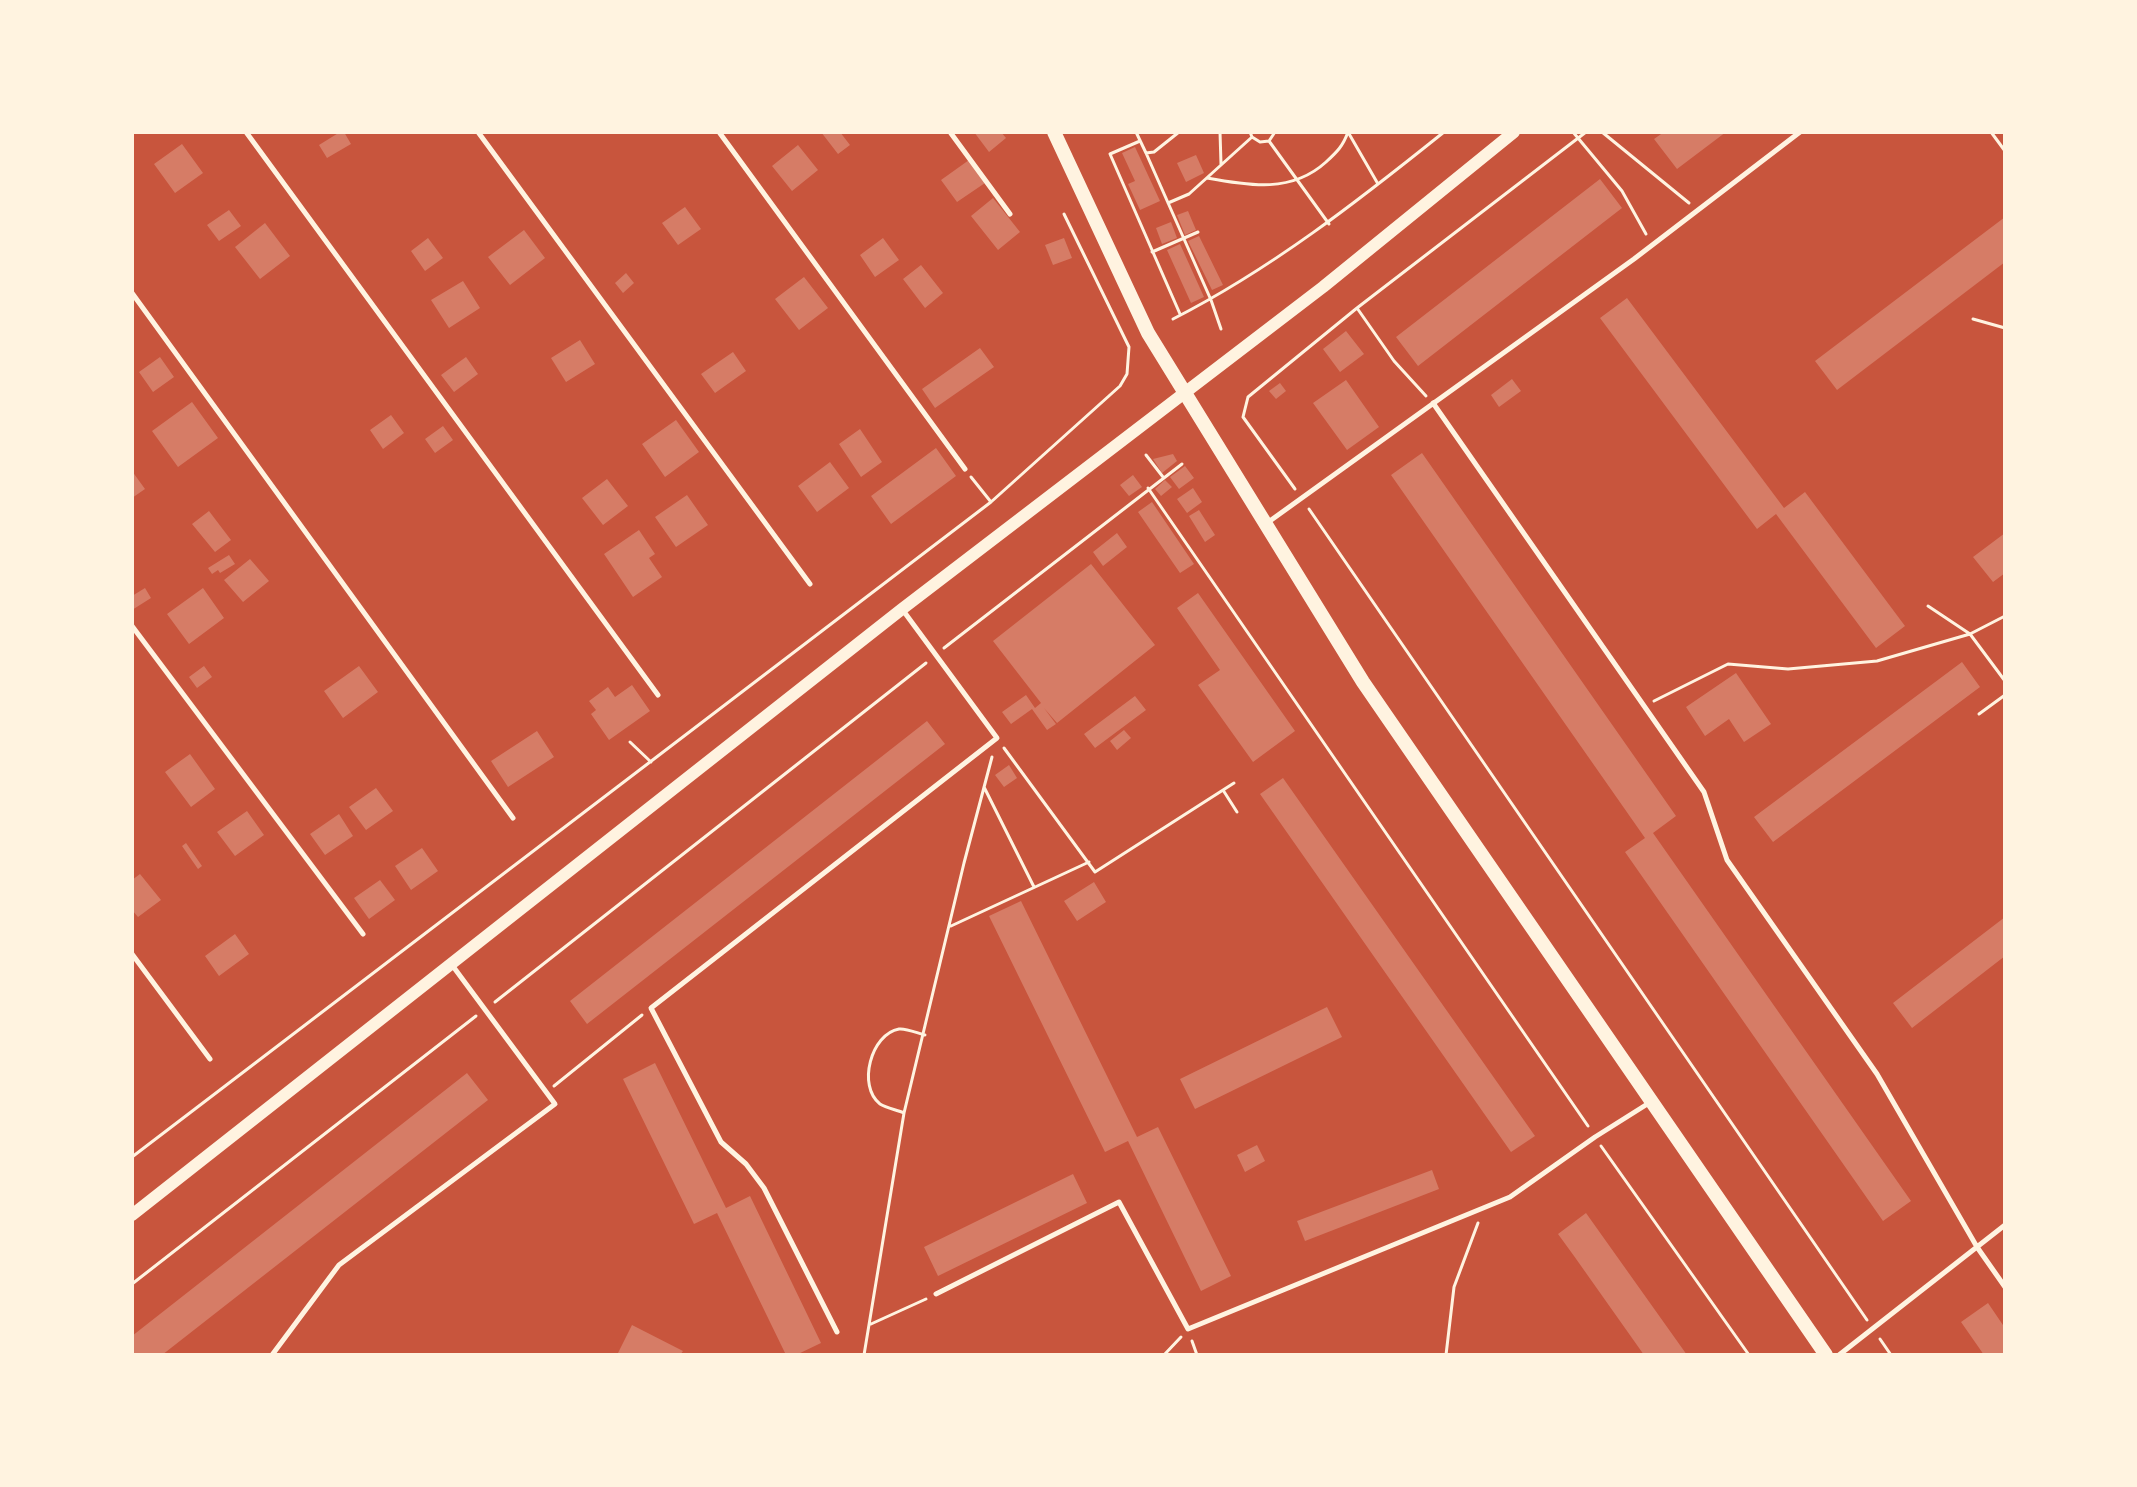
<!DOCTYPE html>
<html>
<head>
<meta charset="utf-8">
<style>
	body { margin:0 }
	#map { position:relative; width:2137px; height:1487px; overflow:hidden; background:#c8553d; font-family:Ubuntu,sans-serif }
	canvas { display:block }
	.frame { position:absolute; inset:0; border:134px solid #fff3e0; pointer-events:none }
</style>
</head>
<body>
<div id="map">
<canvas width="2137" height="1487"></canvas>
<div class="frame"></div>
</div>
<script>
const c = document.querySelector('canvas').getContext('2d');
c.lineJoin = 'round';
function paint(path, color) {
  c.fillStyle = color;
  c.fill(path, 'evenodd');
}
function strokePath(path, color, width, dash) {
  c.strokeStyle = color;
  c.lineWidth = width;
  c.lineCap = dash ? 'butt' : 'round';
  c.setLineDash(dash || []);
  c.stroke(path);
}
const building = new Path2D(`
	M340,132h4l7,12 -24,14 -8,-13z
	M821,132h19l10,13 -12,9z
	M974,132h27l5,6 -17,14z
	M1664,132h62l-49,37 -23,-30z
	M182,144l21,29 -28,20 -21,-29z
	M798,145l20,25 -26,21 -20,-25z
	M1135,147l25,54 -20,9 -12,-26 7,-3 -13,-28z
	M1196,155l8,18 -18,9 -9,-19z
	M969,160l16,23 -28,19 -16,-22z
	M1600,179l22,29 -204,158 -22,-29z
	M993,198l27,34 -22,18 -27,-34z
	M685,207l16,22 -23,16 -16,-22z
	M229,210l12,16 -22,15 -12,-16z
	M1188,211l8,19 -11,5 -8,-20z
	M2005,217v45l-168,128 -22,-29z
	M1171,222l6,16 -15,6 -6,-16z
	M265,223l25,33 -30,23 -25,-32z
	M524,230l21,28 -35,27 -22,-28z
	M1199,236l24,49 -11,5 -24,-49z
	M428,238l15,20 -18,13 -14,-20z
	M883,238l16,22 -24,17 -15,-22z
	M1064,238l8,20 -19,7 -8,-20z
	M1180,244l24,53 -13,6 -24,-53z
	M921,265l22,28 -18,15 -22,-29z
	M626,273l8,10 -11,10 -8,-10z
	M804,277l24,31 -29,22 -24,-31z
	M463,281l17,27 -31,20 -18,-28z
	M1627,298l157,210 21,-16 100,134 -29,22 -100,-134 -19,15 -157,-211z
	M1346,331l18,23 -24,18 -17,-23z
	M580,340l15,24 -29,18 -15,-24z
	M980,348l14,19 -59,41 -13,-19z
	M733,352l13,19 -31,22 -14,-19z
	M160,357l14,20 -21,15 -14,-20z
	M466,357l12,17 -24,18 -13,-17z
	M1512,379l9,12 -22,16 -8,-12z
	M1346,380l33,47 -32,23 -34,-47z
	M1280,383l6,8 -10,8 -7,-8z
	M192,402l26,36 -40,29 -26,-36z
	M391,415l13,18 -21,16 -13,-19z
	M676,420l23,32 -34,25 -23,-33z
	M443,426l10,14 -18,13 -10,-14z
	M860,429l22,33 -21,15 -22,-33z
	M936,448l20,28 -65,48 -20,-28z
	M1422,453l254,363 -23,17 258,368 -28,20 -258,-369 20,-14 -254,-363z
	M1173,454l4,7 -15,12 -9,-14z
	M830,462l19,26 -32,24 -19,-26z
	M1185,466l9,12 -15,11 -9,-12z
	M132,471l13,18 -13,9z
	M1133,475l9,12 -13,9 -9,-11z
	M607,479l21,27 -25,19 -21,-27z
	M1165,480l7,7 -11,9 -6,-7z
	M1193,488l9,14 -15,11 -10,-14z
	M687,495l21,30 -32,22 -21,-30z
	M1152,502l42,62 -14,9 -42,-61z
	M1199,510l16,25 -10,7 -16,-26z
	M209,511l22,29 -16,12 -23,-28z
	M639,530l16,24 -6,4 13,19 -29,20 -29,-43z
	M1117,533l10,14 -24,19 -10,-14z
	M2005,533v40l-12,9 -20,-25z
	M229,555l6,9 -15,9 -2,-3 -6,4 -4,-6z
	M250,559l19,22 -26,21 -19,-22z
	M1091,564l64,81 -98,78 -13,-15 12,16 -9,6 -15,-21 -21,15 -9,-12 24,-17 9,13 6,-5 -48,-62z
	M145,588l6,10 -19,12v-14z
	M203,588l21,30 -35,26 -22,-30z
	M1198,593l97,138 -42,31 -55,-77 22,-15 -43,-62z
	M1962,662l18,25 -207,155 -19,-25z
	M204,666l8,11 -15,11 -8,-11z
	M359,666l19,26 -35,26 -19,-27z
	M1736,673l35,51 -27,18 -15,-23 -24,17 -19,-29z
	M632,685l18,26 -41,29 -18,-26 5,-4 -7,-9 19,-14 7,10z
	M1135,696l11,14 -51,38 -11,-14z
	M927,721l18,23 -358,280 -17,-23z
	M1124,730l7,8 -14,12 -7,-9z
	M537,731l17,26 -46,30 -17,-26z
	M190,754l25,35 -24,18 -26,-35z
	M1009,765l8,13 -13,9 -9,-12z
	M1283,778l252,358 -24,16 -251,-358z
	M376,788l17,23 -27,19 -17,-23z
	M247,811l17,24 -29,21 -18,-24z
	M339,814l14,22 -28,19 -15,-21z
	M186,843l16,23 -4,3 -16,-23z
	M422,848l16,23 -27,19 -16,-24z
	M140,874l21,26 -23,17 -6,-7v-30z
	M380,880l15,20 -26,19 -15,-21z
	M1094,882l12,20 -29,19 -13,-20z
	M1021,901l116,236 21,-10 73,149 -30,15 -73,-150 -23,11 -116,-236z
	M2005,917v39l-93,72 -19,-25z
	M235,934l14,20 -30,22 -14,-20z
	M1327,1007l15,30 -147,72 -15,-30z
	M655,1063l71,145 24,-12 71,147 -25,12h-10l-69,-142 -23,11 -71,-145z
	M467,1073l21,27 -326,255h-30v-19z
	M1257,1145l8,16 -20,11 -8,-17z
	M1432,1170l7,19 -134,52 -8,-20z
	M1073,1174l14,29 -149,73 -14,-29z
	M1586,1213l101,142h-43l-70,-99 -16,-22z
	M1988,1303l17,25v27h-21l-23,-33z
	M632,1325l51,26 -3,4h-63z`);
const path = new Path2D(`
	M1136,132l10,21 8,-1 25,-20
	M1220,132l1,32
	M1250,132l2,5 8,5 9,-1 6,-9
	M1348,132l30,52
	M1573,132l49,59 24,43
	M1602,132l87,71
	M1991,132l14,19
	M1140,141l-30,13 70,160
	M1269,141l60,83
	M1146,153l65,147 10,29
	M1207,178c43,8 85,15 119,-16 11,-10 17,-16 22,-30
	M1168,203l21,-9 63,-57
	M1152,252l46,-20
	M1357,308l37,53 32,35
	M1173,319c98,-50 185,-118 271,-187
	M1973,319l32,9
	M1146,455l17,22
	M971,477l20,25
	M1148,488l440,638
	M1295,489l-52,-72 5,-20 109,-89 229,-176
	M1309,509l558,811
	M1928,606l42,28 35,-18
	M944,648l238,-184
	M1654,701l74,-37 60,5 89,-8 93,-27 35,47
	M1979,714l26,-19
	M630,742l21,20
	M1004,748l91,124 139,-89
	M984,787l50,100
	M1223,790l14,22
	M951,926l138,-64
	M495,1002l431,-339
	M554,1086l88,-71
	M904,1113c-7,-3 -18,-5 -24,-9 -23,-18 -9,-70 19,-75 7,-1 18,4 26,6
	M1601,1146l148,209
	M132,1157l859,-655 129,-116 7,-12 2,-27 -65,-133
	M132,1284l344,-268
	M871,1324l55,-25
	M1880,1339l11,16
	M1192,1341l5,14
	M864,1355l40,-242 60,-250 28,-106
	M1164,1355l17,-18
	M1446,1355l8,-68 24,-64`);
const service = new Path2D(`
	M246,132l412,563
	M478,132l332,452
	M719,132l246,337
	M950,132l60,82
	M132,293l381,525
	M1433,403l271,389 23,68 150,214 100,173 28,40
	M1267,523l367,-264 166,-127
	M132,626l231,308
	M132,954l78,105
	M936,1294l183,-92 69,127 322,-132 85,-60 54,-34
	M837,1332l-73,-144 -18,-24 -25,-22 -70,-134 346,-270 -95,-129
	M272,1355l67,-90 216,-161 -103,-139
	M1839,1355l166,-130`);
const tertiary = new Path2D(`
	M132,1215l770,-606 421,-322 191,-155`);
const secondary = new Path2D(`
	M1054,132l94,201 215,349 463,673`);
paint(building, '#d67c66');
strokePath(path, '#fff3e0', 3);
strokePath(service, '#fff3e0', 5);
strokePath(tertiary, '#fff3e0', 12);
strokePath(secondary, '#fff3e0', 14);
</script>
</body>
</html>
